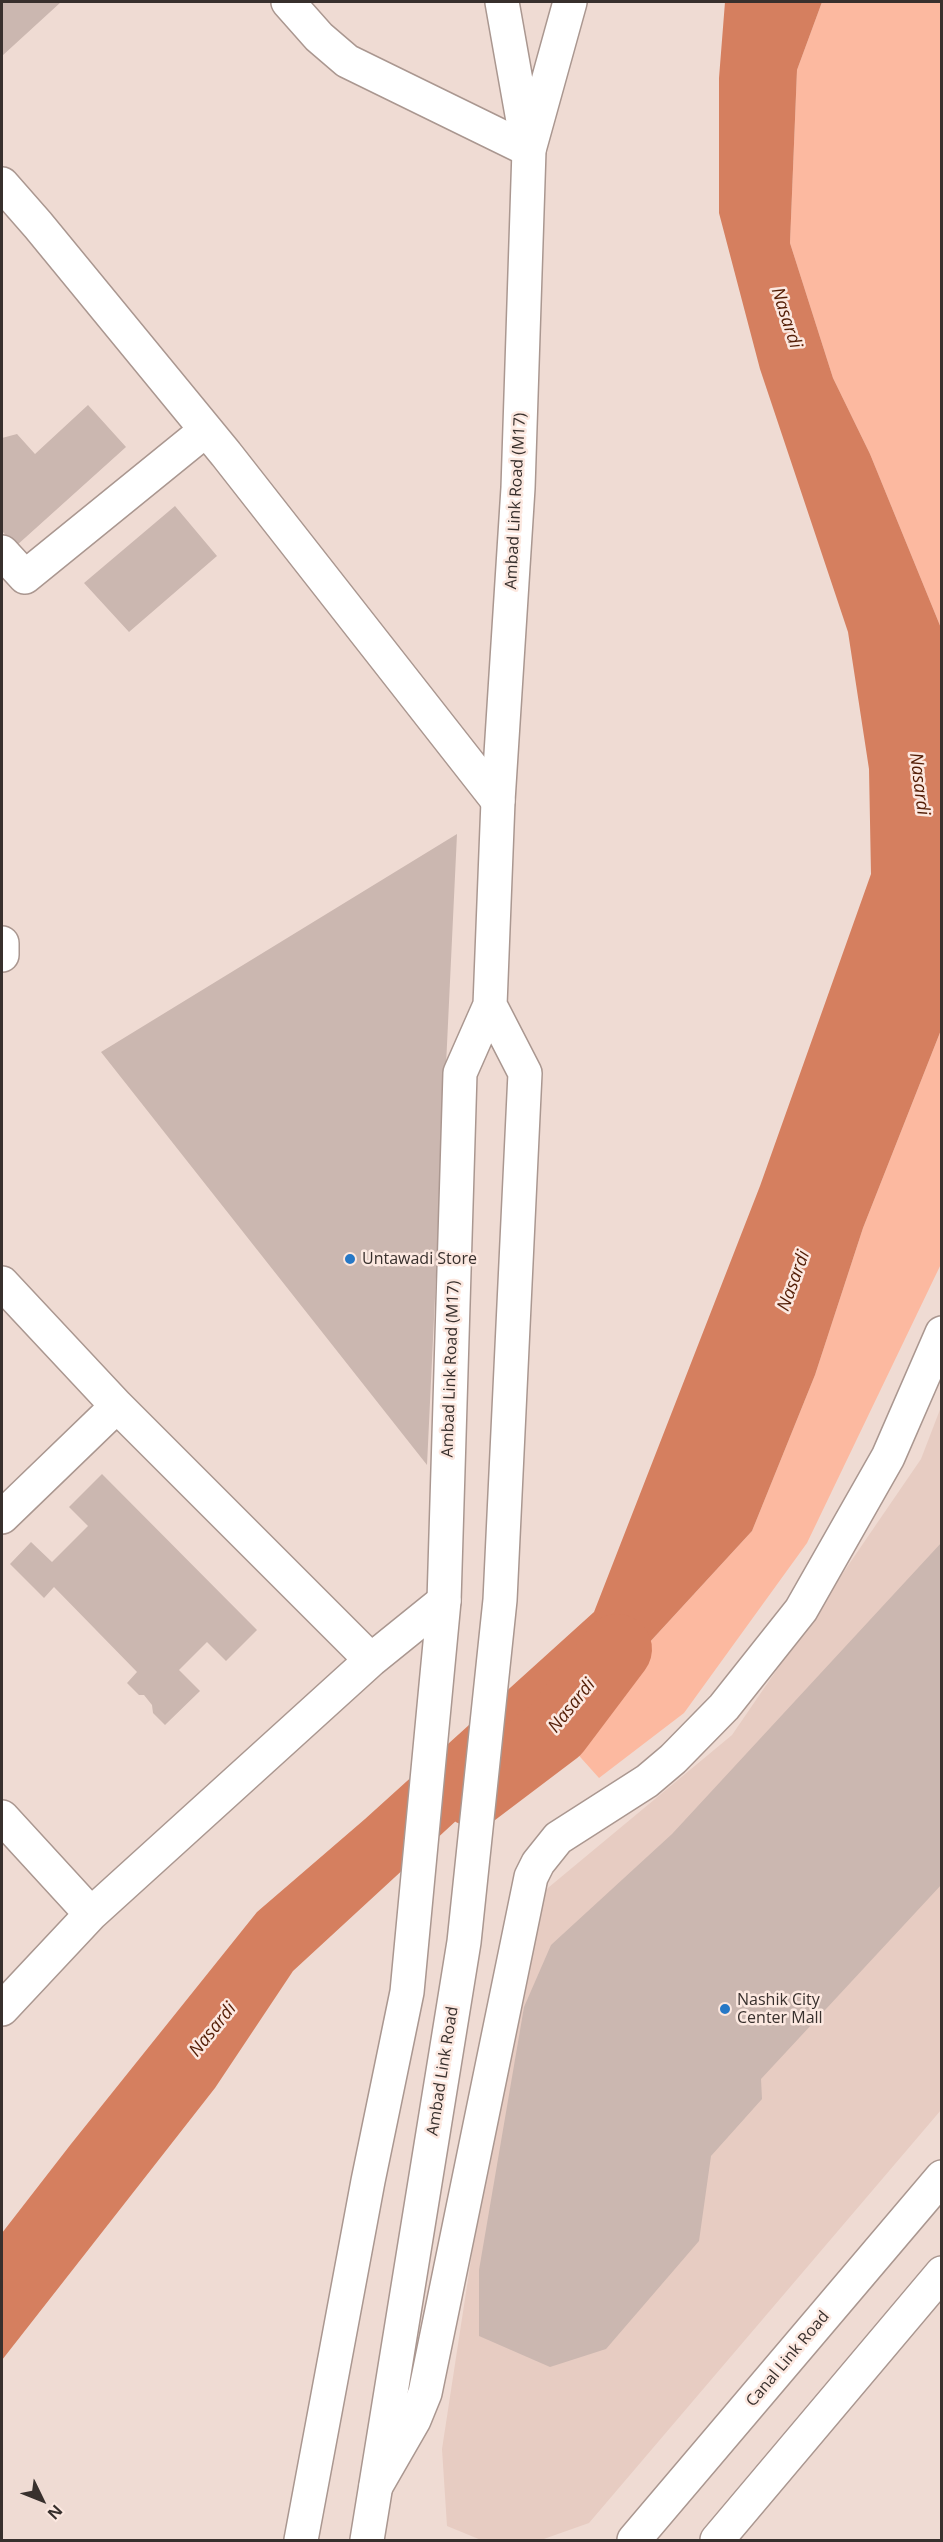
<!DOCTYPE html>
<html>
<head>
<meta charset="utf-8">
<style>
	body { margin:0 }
	#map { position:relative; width:943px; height:2542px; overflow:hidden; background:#efdbd3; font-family:"Open Sans",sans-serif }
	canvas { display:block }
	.frame { position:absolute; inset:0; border:3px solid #38302d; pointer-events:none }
	.north { position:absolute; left:12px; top:2470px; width:60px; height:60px; -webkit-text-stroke:4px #fce8e0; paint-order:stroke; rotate:133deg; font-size:16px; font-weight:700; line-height:24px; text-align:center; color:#38302d }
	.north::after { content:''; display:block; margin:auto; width:21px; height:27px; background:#38302d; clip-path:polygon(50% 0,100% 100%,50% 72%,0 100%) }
</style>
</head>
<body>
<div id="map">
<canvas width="943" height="2542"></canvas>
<div class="frame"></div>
<div class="north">N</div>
</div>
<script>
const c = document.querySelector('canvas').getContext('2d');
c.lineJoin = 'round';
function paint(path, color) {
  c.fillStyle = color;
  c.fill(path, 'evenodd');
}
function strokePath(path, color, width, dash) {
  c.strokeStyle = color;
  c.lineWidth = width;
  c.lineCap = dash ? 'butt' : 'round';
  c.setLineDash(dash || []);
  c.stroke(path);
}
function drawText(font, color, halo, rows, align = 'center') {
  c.font = font + ' "Open Sans",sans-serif';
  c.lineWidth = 5;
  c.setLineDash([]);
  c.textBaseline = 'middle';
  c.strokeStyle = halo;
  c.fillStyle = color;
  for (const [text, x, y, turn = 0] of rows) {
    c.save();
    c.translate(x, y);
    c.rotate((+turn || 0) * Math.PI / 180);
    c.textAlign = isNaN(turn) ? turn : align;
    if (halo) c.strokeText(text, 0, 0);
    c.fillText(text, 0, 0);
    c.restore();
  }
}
const built = new Path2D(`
	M941,1407v703l-352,413 -48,17h-60l-34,-14 -5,-77 83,-542 207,-172 189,-276z`);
const green = new Path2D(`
	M822,2h119v626l-71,-174 -37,-76 -43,-135 7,-173z
	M941,1030v234l-134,279 -123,170 -85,65 -43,-48 92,-86 104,-113 63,-156 48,-147z`);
const water = new Path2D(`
	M725,2h97l-25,68 -7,173 43,135 37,76 71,174v402l-78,198 -48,147 -63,156 -104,113 -355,327 -78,117 -213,272v-127l69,-89 186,-232 108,-93 229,-207 166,-426 111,-312 -2,-105 -21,-137 -88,-263 -41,-156v-135z`);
const river = new Path2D(`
	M474,1792l82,-62 61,-81`);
const building = new Path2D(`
	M2,2h59l-59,54z
	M88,405l38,42 -110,99 -14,-15v-93l15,-4 18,20z
	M175,506l42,50 -88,76 -45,-49z
	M457,834l-30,631 -326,-413z
	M102,1474l155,156 -31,31 -19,-19 -28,28 21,21 -35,34 -12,-12 -1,-8 -8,-10h-5l-12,-12 10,-11 -83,-85 -10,11 -34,-34 21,-22 21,20 36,-36 -19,-19z
	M942,1542v342l-181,195 1,20 -51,57 -12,85 -93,108 -56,18 -71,-31v-66l45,-263 27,-62 121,-111z`);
const minor = new Path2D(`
	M288,2l31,35 28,24 182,89
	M2,184l36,41 188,229 272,347
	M2,552l23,25 181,-147
	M2,943v12
	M2,1283l115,123 254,254 73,-59
	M2,1517l115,-111
	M2,1817l89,97
	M2,2009l89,-95 280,-254
	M376,2486l38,-66 11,-27 106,-516 7,-14 20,-25 89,-57 26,-22 51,-52 77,-97 87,-153 54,-124`);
const major = new Path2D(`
	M502,2l25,141
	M301,2540l67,-359 39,-189 37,-391 16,-528 30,-68 8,-204 20,-313 11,-338 41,-148
	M367,2540l97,-598 36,-342 25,-527 -35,-68
	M634,2540l308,-363
	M717,2540l225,-267`);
const markers = [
	[350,1259,6,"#2678c6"],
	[725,2009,6,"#2678c6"]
];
const streetNames = [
	["Ambad Link Road (M17)",516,501,-87],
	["Ambad Link Road (M17)",451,1369,-88],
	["Ambad Link Road",443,2071,-81],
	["Canal Link Road",788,2359,-50]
];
const poiNames = [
	["Untawadi Store",362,1259],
	["Nashik City",737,2000],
	["Center Mall",737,2018]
];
const waterNames = [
	["Nasardi",786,318,72],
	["Nasardi",919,784,83],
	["Nasardi",794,1281,-70],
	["Nasardi",572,1706,-51],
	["Nasardi",213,2030,-51]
];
paint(built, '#e7ccc2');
paint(green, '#fcb9a0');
paint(water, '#d57f5f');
strokePath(river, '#d57f5f', 70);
paint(building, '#cbb7b0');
strokePath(minor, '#aa9790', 36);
strokePath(major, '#aa9790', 36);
strokePath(minor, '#fff', 33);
strokePath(major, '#fff', 33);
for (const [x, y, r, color] of markers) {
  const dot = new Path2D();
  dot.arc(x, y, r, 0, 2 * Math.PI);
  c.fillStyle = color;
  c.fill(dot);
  strokePath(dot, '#fce8e0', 2);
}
drawText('16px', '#38302d', '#fce8e0', streetNames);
drawText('16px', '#38302d', '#fce8e0', poiNames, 'left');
drawText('italic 18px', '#531d05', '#fce8e0', waterNames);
</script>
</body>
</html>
